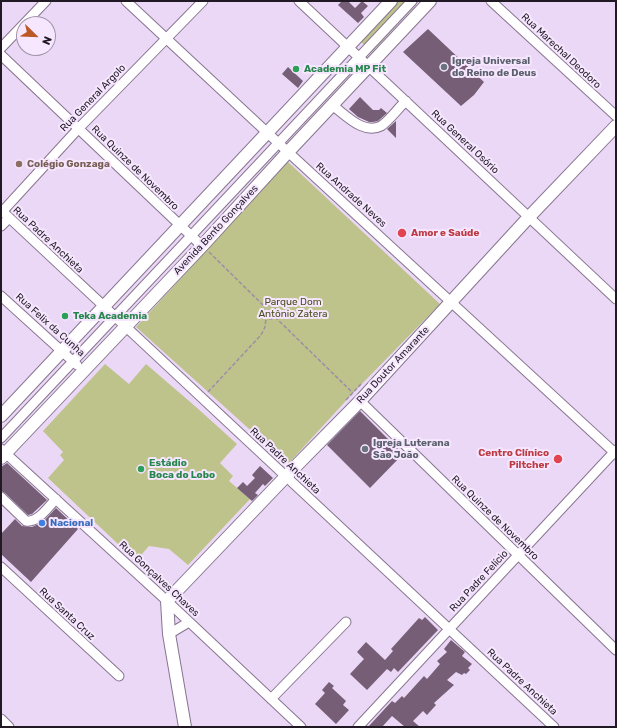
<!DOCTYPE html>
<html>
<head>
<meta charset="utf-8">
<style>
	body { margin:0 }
	#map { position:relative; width:617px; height:728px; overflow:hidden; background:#ebd8f6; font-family:Rubik,sans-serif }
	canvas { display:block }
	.frame { position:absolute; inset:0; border:2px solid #211a25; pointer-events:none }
	.north { position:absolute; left:16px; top:16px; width:40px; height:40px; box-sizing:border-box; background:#f6e7ff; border:1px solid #a195a8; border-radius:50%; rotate:113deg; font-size:11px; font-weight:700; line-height:16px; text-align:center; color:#211a25 }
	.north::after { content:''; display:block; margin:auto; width:14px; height:18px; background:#bc5726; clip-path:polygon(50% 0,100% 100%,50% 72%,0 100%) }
</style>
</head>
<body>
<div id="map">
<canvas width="617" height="728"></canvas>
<div class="frame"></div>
<div class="north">N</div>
</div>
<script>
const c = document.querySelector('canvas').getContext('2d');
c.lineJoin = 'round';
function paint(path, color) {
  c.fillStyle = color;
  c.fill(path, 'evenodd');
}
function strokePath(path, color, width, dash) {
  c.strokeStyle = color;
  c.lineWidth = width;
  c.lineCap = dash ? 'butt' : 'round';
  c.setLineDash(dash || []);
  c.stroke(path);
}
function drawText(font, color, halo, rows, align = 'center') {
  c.font = font + ' Rubik,sans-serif';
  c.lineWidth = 4;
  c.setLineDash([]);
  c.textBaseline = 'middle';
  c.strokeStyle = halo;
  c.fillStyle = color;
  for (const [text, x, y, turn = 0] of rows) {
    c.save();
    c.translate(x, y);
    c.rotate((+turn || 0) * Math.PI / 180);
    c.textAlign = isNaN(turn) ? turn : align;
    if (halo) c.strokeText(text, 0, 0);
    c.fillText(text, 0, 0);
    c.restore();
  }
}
const green = new Path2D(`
	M398,1h21l-47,51 -12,-11z
	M288,162l152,142 -87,89 -65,71 -152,-137z
	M105,364l24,20 17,-20 50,43 41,37 -17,19 13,13 -4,5 21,18 -62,66 -19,-16 -20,-3 -13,15 -88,-83 16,-18 -4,-5 3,-3 -20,-21z`);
const building = new Path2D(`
	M342,1h6l7,7 7,-7 6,5 -7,7 3,4 -6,6 -20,-18z
	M428,29l56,53 -10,13 -13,11 -58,-54z
	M288,67l15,14 -5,7 -16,-14z
	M360,97l13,13h6l2,-2 6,5 -9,8 -5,1h-4l-11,-5 -9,-8z
	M396,121v17l-9,-9z
	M360,411l43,43 -33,34 -43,-43z
	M7,463l40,37 -15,14 -4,1 -23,-22 -4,-2v-24z
	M260,466l13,12 -8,8 -2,-2 -8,9 3,2 -6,6 -15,-13 6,-6 4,4 8,-8 -3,-3z
	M56,508l22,21 -47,53 -30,-28v-20l14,-15 7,7 10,1 11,-5z
	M425,617l13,13 -40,42 -4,-4 -3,4 -4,-3 -20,21 -17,-16 14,-15 -7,-7 9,-10 19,18 8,-9 -2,-2 28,-31 3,2z
	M451,640l14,12 -3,4 10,8 -4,4 2,2 -4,4 -2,-1 -2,2 -6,-3 -9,8 7,5 -20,18 2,2 -9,10 -4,-4 -10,10 7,6h-15l-13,-11 -10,11h-14l24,-26 3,2 7,-7 2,2 20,-22 3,3 13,-15 -3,-3 10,-9 -3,-3z
	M329,682l5,4 -2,2 14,13 -3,4 6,5 -13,14 -21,-20 10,-11 -3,-3z`);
const path = new Path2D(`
	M209,252l56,55
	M275,317l78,76
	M208,392l53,-57 4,-8 1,-9 -3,-6 2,-5 3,-2 7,2 2,6c-1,5 -6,7 -11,5
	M346,400l15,-16`);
const minor = new Path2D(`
	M126,1l162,151 328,302
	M299,1l317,298
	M491,1l125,115
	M1,48l45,-47
	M1,55l201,191
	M332,105c14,10 31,30 49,21 8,-5 18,-19 25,-25
	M1,210l553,517
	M1,213l77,-84 125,-128
	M1,226l8,-8
	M1,296l76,69
	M360,401l256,249
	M1,438l411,-437
	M1,449l166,152 134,126
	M1,497l25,24c12,2 22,-14 30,-22
	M1,567l118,109
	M169,634l20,-12
	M271,699l75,-77
	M1,719l8,8
	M358,727l258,-277`);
const major = new Path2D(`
	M1,416l390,-415
	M1,458l201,-212 86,-94 142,-151
	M185,727l-16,-93 -2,-33 126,-132 67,-68 169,-184 87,-91`);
const markers = [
	[444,67,4,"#6b7280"],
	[296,69,4,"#2e9e5b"],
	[19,164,4,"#8d6e63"],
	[402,233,5,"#e0444e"],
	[65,316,4,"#2e9e5b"],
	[365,449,4,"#6b7280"],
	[558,459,5,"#e0444e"],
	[141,469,4,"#2e9e5b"],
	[42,523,4,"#3f7fe0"]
];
const streetNames = [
	["Rua Marechal Deodoro",561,51,43],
	["Rua General Argolo",93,98,-46],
	["Rua General Osório",465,142,43],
	["Rua Quinze de Novembro",135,168,44],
	["Rua Andrade Neves",351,195,42],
	["Avenida Bento Gonçalves",216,230,-47],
	["Rua Padre Anchieta",48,240,43],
	["Rua Felix da Cunha",50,325,42],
	["Rua Doutor Amarante",393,365,-47],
	["Rua Padre Anchieta",285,461,43],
	["Rua Quinze de Novembro",495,518,44],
	["Rua Gonçalves Chaves",159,579,43],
	["Rua Padre Felício",479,581,-47],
	["Rua Santa Cruz",67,614,43],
	["Rua Padre Anchieta",522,682,43]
];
const worshipNames = [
	["Igreja Universal",452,61],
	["do Reino de Deus",452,73],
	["Igreja Luterana",373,443],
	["São João",373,455]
];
const leisureNames = [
	["Academia MP Fit",304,69],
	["Teka Academia",73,316],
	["Estádio",149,463],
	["Boca do Lobo",149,475]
];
const educationNames = [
	["Colégio Gonzaga",27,164]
];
const healthNames = [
	["Amor e Saúde",411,233],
	["Centro Clínico",549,453,"right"],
	["Piltcher",549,465,"right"]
];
const parkNames = [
	["Parque Dom",293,302],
	["Antônio Zatera",293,314]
];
const shopNames = [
	["Nacional",50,523]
];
paint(green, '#bdc38a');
paint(building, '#755e76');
strokePath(minor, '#877590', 11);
strokePath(major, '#877590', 14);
strokePath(path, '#9c8ea5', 1.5, [4, 2]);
strokePath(minor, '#fff', 9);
strokePath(major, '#fff', 12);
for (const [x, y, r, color] of markers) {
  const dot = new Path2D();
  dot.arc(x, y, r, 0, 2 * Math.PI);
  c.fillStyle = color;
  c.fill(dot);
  strokePath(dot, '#f6e7ff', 1.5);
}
drawText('10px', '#211a25', '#f6e7ff', streetNames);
drawText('bold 10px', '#5b616d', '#f6e7ff', worshipNames, 'left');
drawText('bold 10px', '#27864d', '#f6e7ff', leisureNames, 'left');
drawText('bold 10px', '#785e54', '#f6e7ff', educationNames, 'left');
drawText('bold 10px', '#be3a42', '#f6e7ff', healthNames, 'left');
drawText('10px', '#494d1c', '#f6e7ff', parkNames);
drawText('bold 10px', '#366cbe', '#f6e7ff', shopNames, 'left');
</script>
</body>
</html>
